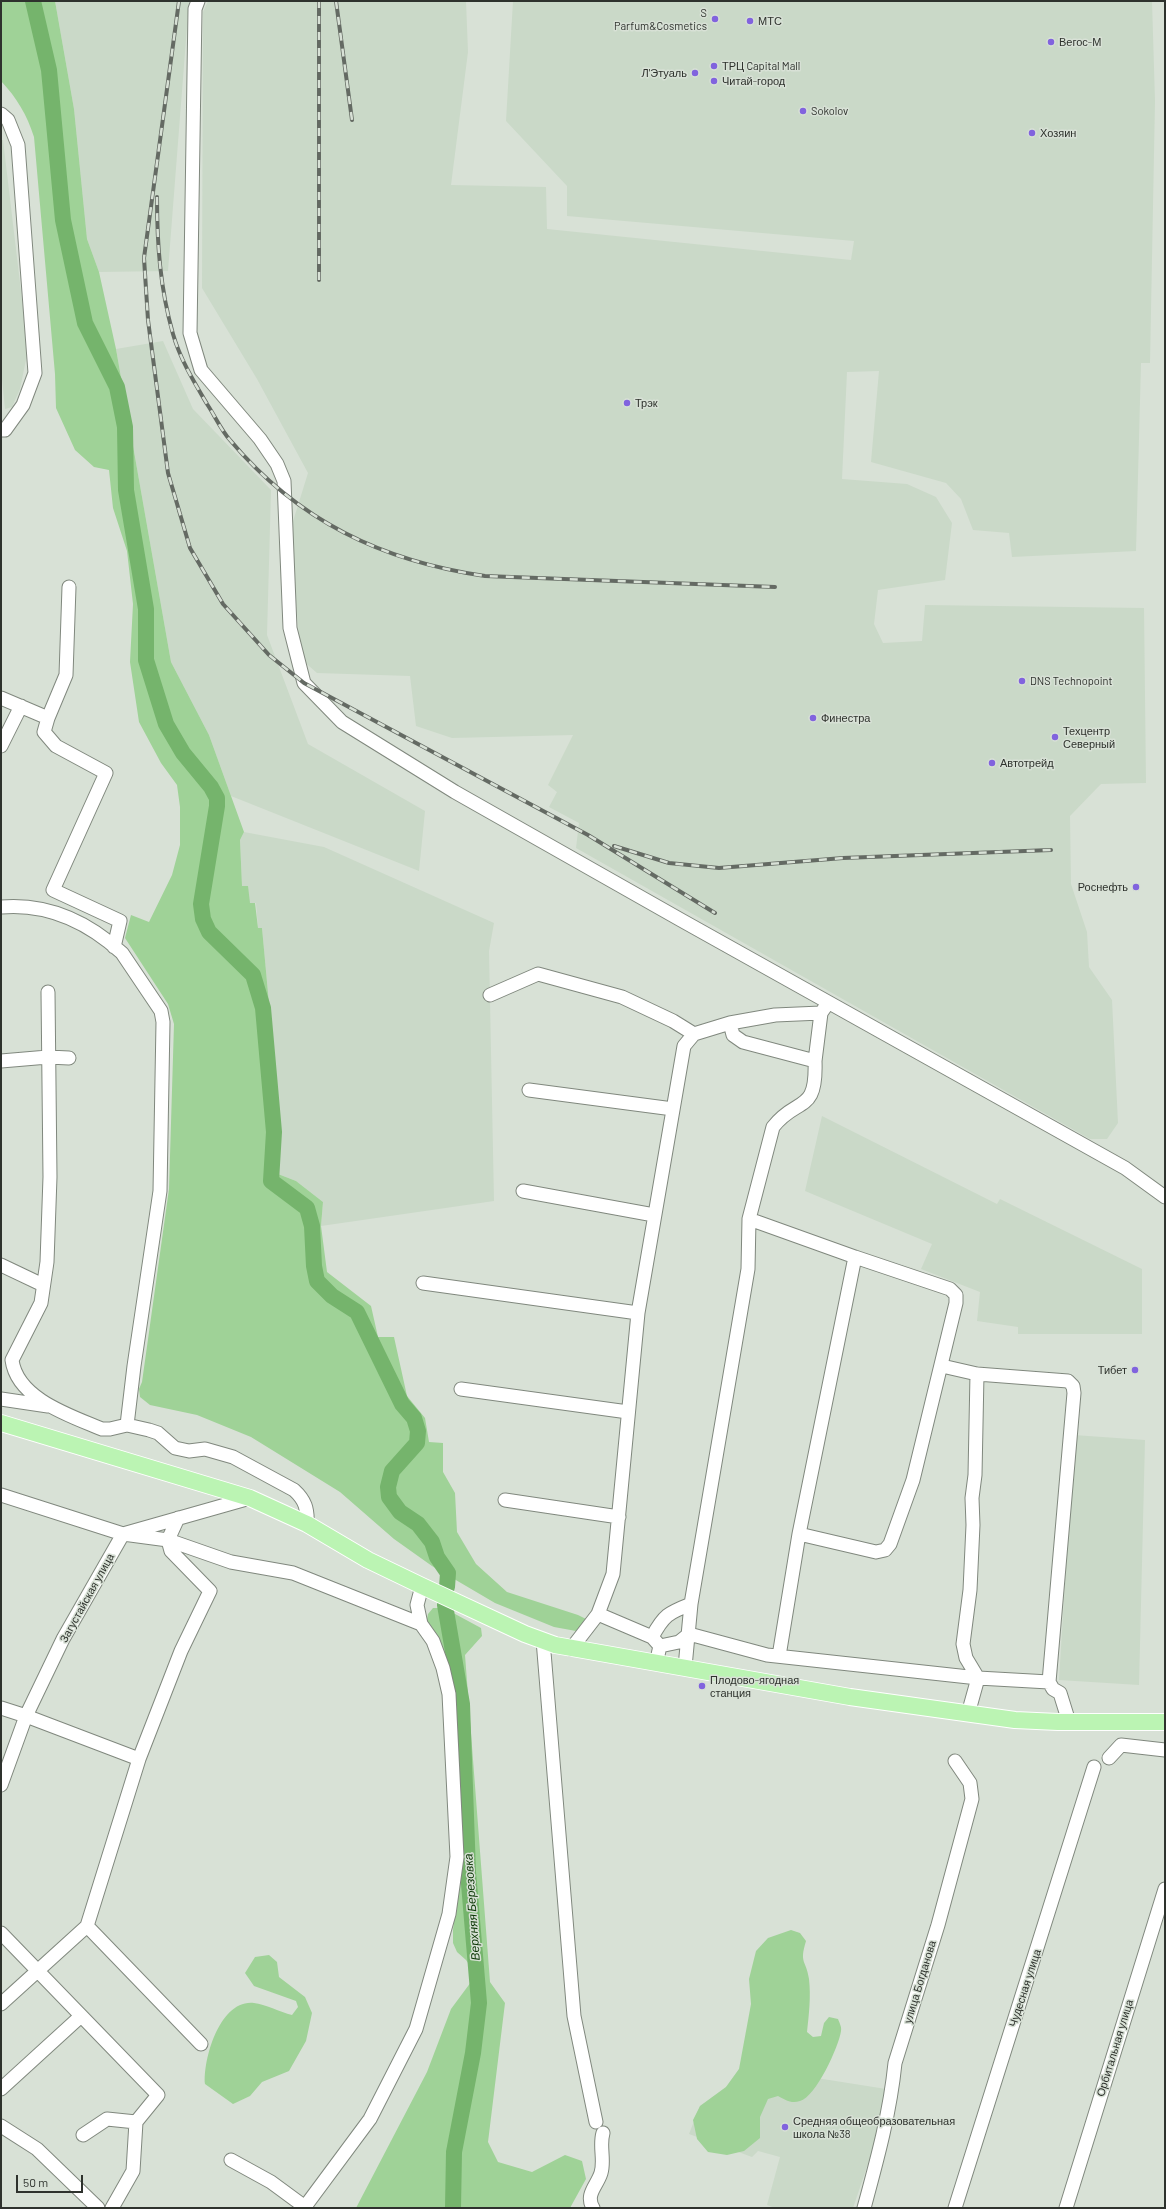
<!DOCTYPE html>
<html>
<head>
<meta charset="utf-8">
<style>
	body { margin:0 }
	#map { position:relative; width:1166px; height:2209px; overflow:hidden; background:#d8e1d6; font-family:Barlow,sans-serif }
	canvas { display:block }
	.frame { position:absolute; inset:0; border:2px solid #2e322d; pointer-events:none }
	.scale { position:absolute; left:16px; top:2175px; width:67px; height:18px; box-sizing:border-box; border:2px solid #2e322d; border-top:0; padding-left:5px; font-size:12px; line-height:14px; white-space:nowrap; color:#2e322d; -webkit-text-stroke:3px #d8e1d6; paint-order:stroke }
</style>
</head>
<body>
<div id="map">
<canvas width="1166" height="2209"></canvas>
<div class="frame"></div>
<div class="scale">50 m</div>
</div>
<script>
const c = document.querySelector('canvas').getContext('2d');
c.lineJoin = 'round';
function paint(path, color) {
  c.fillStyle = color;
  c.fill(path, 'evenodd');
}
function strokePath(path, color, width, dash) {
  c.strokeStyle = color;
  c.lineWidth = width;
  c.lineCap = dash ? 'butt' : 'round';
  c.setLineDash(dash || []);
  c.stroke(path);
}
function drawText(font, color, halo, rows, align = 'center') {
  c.font = font + ' Barlow,sans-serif';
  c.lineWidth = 3;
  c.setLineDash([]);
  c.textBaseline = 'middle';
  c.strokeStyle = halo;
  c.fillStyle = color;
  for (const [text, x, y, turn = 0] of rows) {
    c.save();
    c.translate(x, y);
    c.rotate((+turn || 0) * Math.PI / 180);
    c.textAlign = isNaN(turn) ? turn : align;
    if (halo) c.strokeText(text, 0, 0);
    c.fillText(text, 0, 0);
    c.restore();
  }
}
const built = new Path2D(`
	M55,1h134l-21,270 -69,1 -12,-33 -13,-130z
	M208,1h258l2,51 -17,133 95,2 1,42 304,31 3,-19 -287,-25v-30l-61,-65 7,-120h639l3,100 -5,262h-9l-5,188 -124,6 -3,-24 -36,-3 -12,-31 -15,-16 -75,-21 8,-91 -32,1 -5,107 65,5 29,13 16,26 -7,57 -67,10 -4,34 9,19 39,-2 3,-36 219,3 2,175 -45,1 -31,32 1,68 16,48 2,35 23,33 6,123 -11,16h-17l-514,-291 3,-25 -30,-16 8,-15 -9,-7 25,-50 -121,3 -36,-12 -6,-50 -93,-3 -16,-14 -11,-128 18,-58 -51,-94 -55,-91 1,-276z
	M1,140h2l25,210 -8,39 -8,18 -7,2 -4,-40z
	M163,341l30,68 78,81 -4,145 41,109 117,67 -6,60 -188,-75 -22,-61 -38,-73 -55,-313z
	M244,832l80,15 170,76 -5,28 5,250 -173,25 2,-24 -27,-21 -18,-7 -1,-84 -15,-162h-4l-2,-25 -6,1 -8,-18 -2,-46z
	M822,1116l175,88 3,-5 142,70v65h-124v-7l-41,-6 3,-29 -59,-23 11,-25 -127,-53z
	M1074,1435l71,5 -6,245 -80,-5z
	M739,2069l65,7 82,13 -9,48 -24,71h-78l-8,-3 13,-48 -22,-6 -6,6 -63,-23 11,-28 26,-19z`);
const green = new Path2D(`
	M1,1h54l19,108 13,130 12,33 17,77 55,313 38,73 35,97 -4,8 2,46h6l2,17h5l3,25h4l15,162 1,84 18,7 27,21 -2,24 6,46 44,34 7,31h16l13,59 18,22 4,24 14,1v29l12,21 2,39 19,32 31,28 71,23 8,4 -2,8 -8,4 -22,-4 -59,-24 -63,-37 -38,-27 -54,-47 -89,-55 -54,-22 -47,-10 -10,-8 -1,-8 3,-7 27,-193 5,-165 -6,-20 -43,-66 6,-23 18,7 23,-47 8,-30v-38l-3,-22 -16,-22 -22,-41 -9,-60 3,-58 -6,-53 -14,-43 -4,-38 -15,-3 -19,-17 -19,-42 -1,-34 -21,-237c-7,-22 -17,-39 -33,-56z
	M433,1608h11l37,20 1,8 -17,19 25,327 15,21 -17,139 10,20 34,10 33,-17 17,6 4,18 -16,29h-214l71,-136 24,-63 20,-27 2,-12 -7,-10 -9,-8 -4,-9v-13l8,-72 -4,-157 -4,-19 -14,-42 -13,-16 2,-10z
	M791,1930l9,3 6,8c-7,23 0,18 3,38 2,18 0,35 -2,53l6,5 8,-1 3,-13 5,-6 9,2c1,3 4,8 3,12 -2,15 -25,66 -41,70 -9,3 -14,-1 -22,-5l-10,3 -8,18v21l-16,13 -17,4 -19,-3 -11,-13 -4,-19 7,-14 26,-19 13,-18 12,-65 -2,-25 7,-28 12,-13z
	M269,1955l8,7 2,15 26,20 7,16 -6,28 -17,30 -27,11 -12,14 -17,8 -28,-20c-2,-25 15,-85 49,-81 11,1 26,9 38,12l6,-8 -2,-6 -42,-15 -9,-13 10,-16z`);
const river = new Path2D(`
	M33,1l16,69 14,150 22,103 32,64 8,40 1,63 20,119v51l20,64 17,29 28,34 6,11v8l-16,98 2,15 6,13 44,43 10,33 11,124 -3,49 36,27 5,18 2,40 3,15 15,15 25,16 45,92 12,14 4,13 -1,12 -25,28 -4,16 1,10 11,15 18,12 14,18 5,15 11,16 -1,14
	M445,1605l17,99 6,168 11,131 -6,50 -19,99 -1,56`);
const minor = new Path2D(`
	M198,1l-3,8 -5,324 11,37 59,69 17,25 7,17 6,147 14,55 38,39 113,70 226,128 444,248 40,29
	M1,114l7,6 10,25 17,228 -12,32 -18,25h-4
	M1,698l47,20 -4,14 12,14 50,27 -53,117 67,31 -6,26
	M48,718l18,-43 3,-88
	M1,746l20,-40
	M1,907c46,-4 87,15 121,46l39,58 2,11 -3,169 -26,175 -7,59
	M48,992l2,185 -3,85 -6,41 -29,57c5,39 59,56 90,69h8l17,-4 22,5 9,3 17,15 14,3 16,-2 28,8 61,33c11,10 14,19 13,34
	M490,995l48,-21 84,23 51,24 21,13
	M730,1023l3,12 10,7 72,19c2,54 -18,35 -42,66l-24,92 106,38
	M1,1061l47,-4 21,1
	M815,1061l6,-48
	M529,1090l144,19
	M523,1191l131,24
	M1,1265l42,20
	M423,1283l215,30
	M942,1366l35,8 91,7 5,5 1,7 -25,289 -71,-4 -12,-20 -3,-14 7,-54 3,-65 -1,-27 3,-23 2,-101
	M461,1389l167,23
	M1,1399l47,7
	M1,1495l122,39 45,6 63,22 62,11 128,51
	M505,1500l114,17
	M598,1614l54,23 8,9 -2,9
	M652,1637c12,-22 16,-24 39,-33
	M543,1640l31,376 22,106
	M660,1646l19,-4 10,-8 78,21 211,23 -10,36
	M571,1649l27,-35 15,-40 25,-261 46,-267 10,-12 36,-11 45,-8 46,-2 7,-10
	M779,1656l20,-122 56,-277 95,32 6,6v8l-43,177 -23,64 -5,6 -9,2 -77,-18
	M685,1667l6,-63 57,-335 1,-50
	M1049,1682l4,7 7,4 9,29
	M1,1708l25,8 113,43 -52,167 -86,78
	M1109,1758l12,-13 44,5
	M139,1759l42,-108 29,-60 -39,-40 -3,-11 10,-22
	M1,1785l25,-69 37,-77 60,-105 127,-36
	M87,1926l114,118
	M1,1933l157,162 -22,27 -3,49 -21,37
	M1,2089l80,-73
	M1,2126l36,23 61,59
	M83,2135l24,-16 29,3
	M231,2160l40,22 34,25
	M304,2208l66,-89 46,-90 33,-115 8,-57 -8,-163 -6,-26 -10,-27 -12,-17 -4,-19 5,-19
	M593,2208c-8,-14 4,-22 8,-35 4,-13 -2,-27 2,-40
	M864,2208c13,-48 26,-95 31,-145l43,-138 34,-126 -2,-16 -15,-22
	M955,2208l139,-441
	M1066,2208l99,-319`);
const major = new Path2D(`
	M1,1423l249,75 57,26 61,36 54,26 103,48 30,11 295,52 165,23 43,2h107`);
const rail = new Path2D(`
	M179,1l-35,257 4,62 20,153 22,75 33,56 46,51 35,28 284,152 127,78
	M336,1l16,119
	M157,197c0,47 3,91 16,137 7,25 21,48 34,70 8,12 14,26 23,36 68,81 152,121 255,136l290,11
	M319,280v-279
	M614,846l55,17 50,5 124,-10 208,-8`);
const markers = [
	[715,19,4,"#8163de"],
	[750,21,4,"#8163de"],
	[1051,42,4,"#8163de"],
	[714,66,4,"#8163de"],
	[695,73,4,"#8163de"],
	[714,81,4,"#8163de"],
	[803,111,4,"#8163de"],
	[1032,133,4,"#8163de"],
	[627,403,4,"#8163de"],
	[1022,681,4,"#8163de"],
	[813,718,4,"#8163de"],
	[1055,737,4,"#8163de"],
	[992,763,4,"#8163de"],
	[1136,887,4,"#8163de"],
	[1135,1370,4,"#8163de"],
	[702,1686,4,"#8163de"],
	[785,2127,4,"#8163de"]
];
const poiNames = [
	["S",707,13,"right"],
	["Parfum&Cosmetics",707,26,"right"],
	["МТС",758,21],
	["Вегос-М",1059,42],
	["ТРЦ Capital Mall",722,66],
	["Л'Этуаль",687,73,"right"],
	["Читай-город",722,81],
	["Sokolov",811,111],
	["Хозяин",1040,133],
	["Трэк",635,403],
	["DNS Technopoint",1030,681],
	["Финестра",821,718],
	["Техцентр",1063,731],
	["Северный",1063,744],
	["Автотрейд",1000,763],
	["Роснефть",1128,887,"right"],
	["Тибет",1127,1370,"right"],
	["Плодово-ягодная",710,1680],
	["станция",710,1693],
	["Средняя общеобразовательная",793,2121],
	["школа №38",793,2134]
];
const streetNames = [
	["Загустайская улица",87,1598,-61],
	["улица Богданова",920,1982,-73],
	["Чудесная улица",1025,1988,-72],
	["Орбитальная улица",1115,2048,-73]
];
const waterNames = [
	["Верхняя Березовка",472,1907,-94]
];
paint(built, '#cad9c8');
paint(green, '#9fd297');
strokePath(river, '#75b46c', 16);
strokePath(minor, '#80887e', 15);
strokePath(major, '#fff', 18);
strokePath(minor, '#fff', 13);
strokePath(major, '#bbf4b3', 16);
strokePath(rail, '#646a63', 4);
strokePath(rail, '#d8e1d6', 2.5, [8]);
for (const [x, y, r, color] of markers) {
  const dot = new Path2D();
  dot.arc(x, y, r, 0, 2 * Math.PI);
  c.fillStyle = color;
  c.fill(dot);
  strokePath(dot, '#d8e1d6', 1.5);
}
drawText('11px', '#2e322d', '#d8e1d6', poiNames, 'left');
drawText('11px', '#2e322d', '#d8e1d6', streetNames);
drawText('italic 12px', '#0a3604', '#d8e1d6', waterNames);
</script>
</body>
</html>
